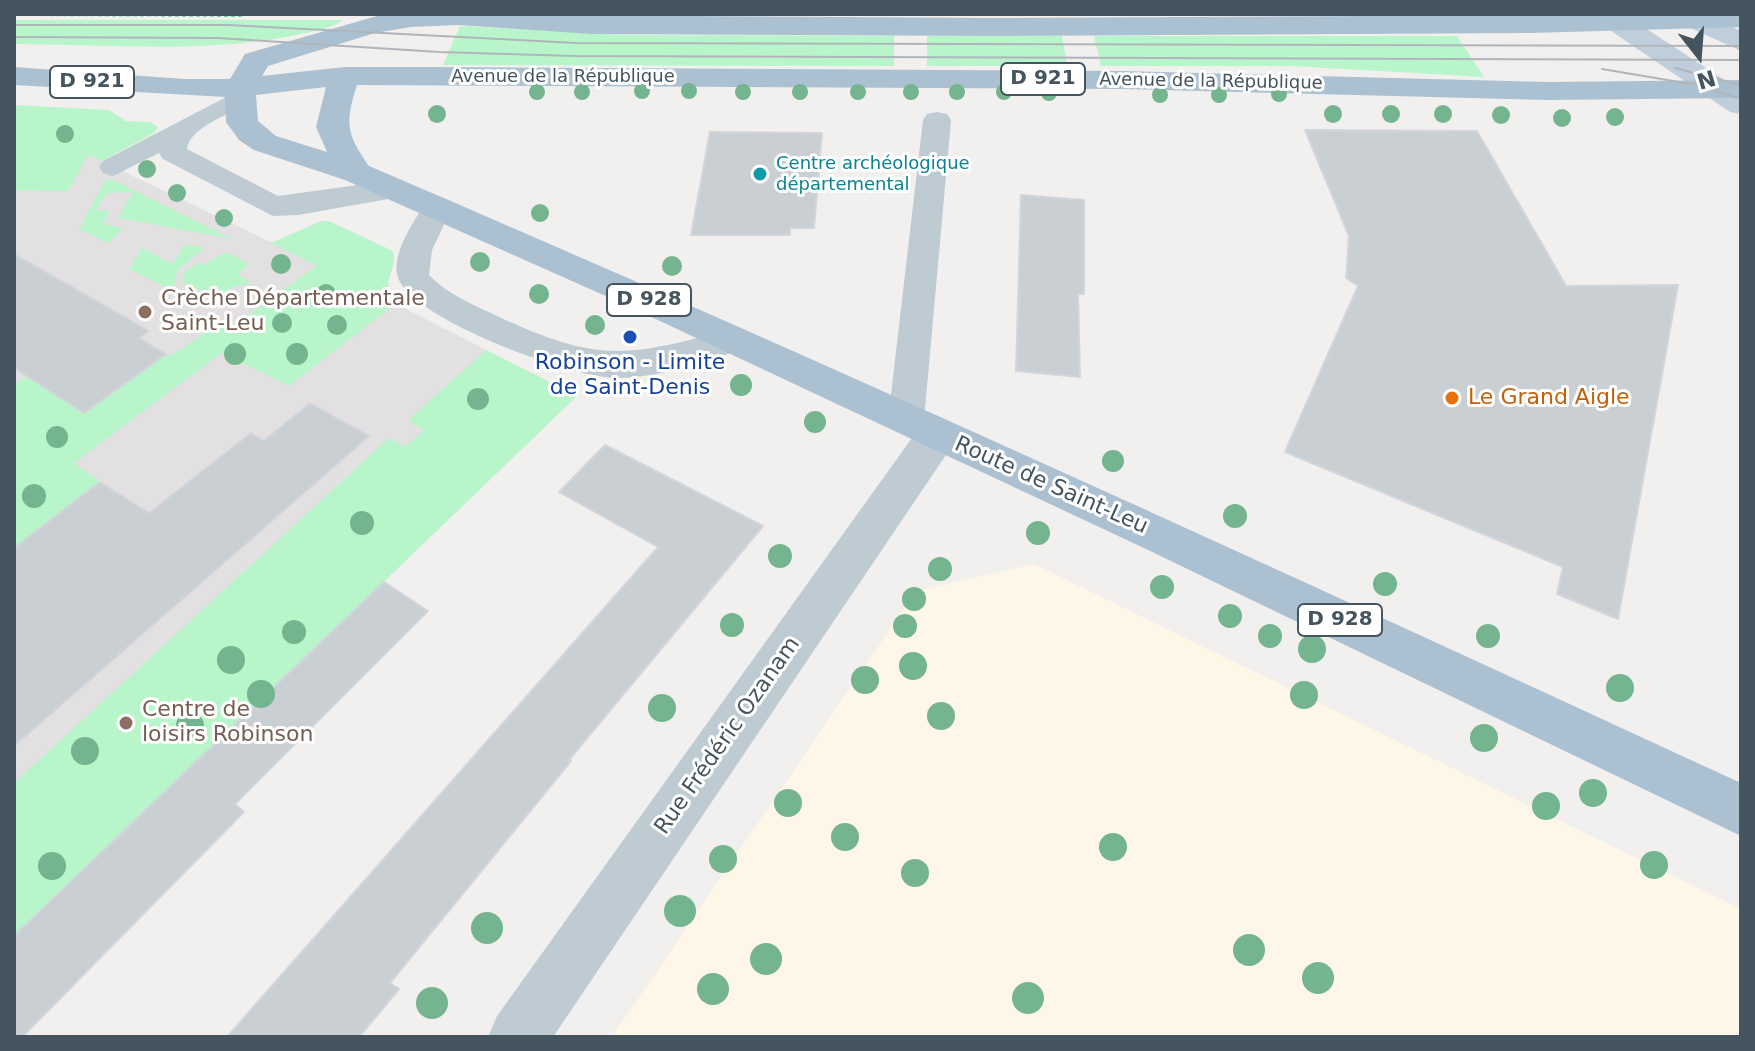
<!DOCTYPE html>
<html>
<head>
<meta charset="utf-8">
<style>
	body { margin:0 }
	#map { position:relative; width:1755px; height:1051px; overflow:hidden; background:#f2efef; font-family:"DejaVu Sans",sans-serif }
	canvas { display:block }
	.frame { position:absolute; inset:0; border:16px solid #45555f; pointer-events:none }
	.north { position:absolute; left:1659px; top:16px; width:80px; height:80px; -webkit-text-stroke:6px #fff; paint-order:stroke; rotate:163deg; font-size:22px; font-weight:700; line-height:32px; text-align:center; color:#45555f }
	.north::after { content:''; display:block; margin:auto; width:28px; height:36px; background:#45555f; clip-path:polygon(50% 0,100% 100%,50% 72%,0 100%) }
</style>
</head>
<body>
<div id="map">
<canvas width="1755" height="1051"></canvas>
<div class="frame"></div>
<div class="north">N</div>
</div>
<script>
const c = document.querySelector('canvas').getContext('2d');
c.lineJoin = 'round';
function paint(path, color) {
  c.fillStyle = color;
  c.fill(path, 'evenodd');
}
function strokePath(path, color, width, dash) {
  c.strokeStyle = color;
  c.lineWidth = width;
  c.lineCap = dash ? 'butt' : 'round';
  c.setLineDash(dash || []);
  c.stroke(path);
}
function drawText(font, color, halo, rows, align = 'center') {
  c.font = font + ' "DejaVu Sans",sans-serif';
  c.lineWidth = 6;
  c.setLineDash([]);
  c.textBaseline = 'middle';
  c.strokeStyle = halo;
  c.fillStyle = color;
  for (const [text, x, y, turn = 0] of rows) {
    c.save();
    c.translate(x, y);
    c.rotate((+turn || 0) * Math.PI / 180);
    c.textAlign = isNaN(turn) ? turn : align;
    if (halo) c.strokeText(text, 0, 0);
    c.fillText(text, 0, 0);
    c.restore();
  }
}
const commercial = new Path2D(`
	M1034,564l707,345v128h-1129l304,-446z`);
const education = new Path2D(`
	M14,119l317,152 246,125 -563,541z`);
const green = new Path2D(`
	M14,20h329c-15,10 -35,12 -52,16 -93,18 -184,8 -277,8z
	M460,26l166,9 268,1v30l-451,-1z
	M927,36h135l5,30h-140z
	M1094,36h363l27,41 -192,-11h-191z
	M14,105l95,5 17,11 24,1 8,5 -4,6 -52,28 -14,-6 -20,36 -54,-1z
	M106,179l7,1 119,59 -114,-21 15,-26 -26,1 -11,17 14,1 -7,13 20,4 -14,15 -30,-14z
	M321,221h8l64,30c5,21 -14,28 2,53l-106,82 -67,-33 -148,110 26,19 -86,66v-163l12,-9 58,37 82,-59 5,2 49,-34 10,6 87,-62 -46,-23z
	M186,244l18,4 -27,23 -4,20 -44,-22 13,-21 30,16z
	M223,253h7l18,11 -10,11 9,5 2,5h-10l-24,11 -34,-14 3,-10 14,-9 6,2z
	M486,350l91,46 -563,541v-154l375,-345 16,9 19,-17 -16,-10z`);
const building = new Path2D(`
	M1305,130l172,1 89,155 112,-1 -60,334 -61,-25 6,-27 -278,-115 73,-166 -12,-8 3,-42z
	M710,132l112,1 -8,95h-24v7h-99z
	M1021,195l63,5v94h-6l2,83 -64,-6z
	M14,254l135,77 -10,7 27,16 -82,59 -70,-45z
	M310,403l59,33 -355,310v-198l86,-66 49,31 102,-80 13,8z
	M605,445l158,81 -194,234 2,1 -181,222 9,6 -40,48h-132l431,-490 -99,-55z
	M384,582l44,29 -193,193 9,8 -222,225h-8v-101z`);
const path = new Path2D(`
	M14,14l231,1`);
const lane = new Path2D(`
	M240,90l9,2 4,6 -4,6c-17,9 -60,23 -62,45l91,47 116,-16 10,2 5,7 -5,7 -10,2 -96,17 -25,1 -110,-57 -4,-6 -46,23 -10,-3 -4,-6 4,-6z
	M937,112l10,2 4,6 -27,300 -6,10 -12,4 -12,-4 -6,-10 35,-300 4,-6z
	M437,198l10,3 5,7 -20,42 -3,25c18,19 45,30 68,41 103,48 131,41 238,12l12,4 5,8 -5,8c-42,13 -87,30 -131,30 -42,0 -211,-60 -219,-104 -4,-23 18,-55 30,-73z`);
const street = new Path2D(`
	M937,419l15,5 6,11 -6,11 -399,591h-65l9,-21 425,-592z`);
const secondary = new Path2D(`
	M1591,14h33l117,77v23l-11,-2 -135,-92z
	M1669,14h37l35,17v20l-68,-31z`);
const primary = new Path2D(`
	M384,14l612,4 745,-4v13l-210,6 -535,3 -404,-2 -134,-9 -47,2 -36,6 -107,33 -6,10 83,-9h82l696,4 424,11 194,-2v18l-194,2 -424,-11 -766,-4c-12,37 -11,49 12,81 461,197 917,407 1372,617v53l-595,-287 -518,-243 -283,-126 -91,-30 -15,-10 -13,-18 -1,-25 -211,-12v-18l171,12h45l15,-25zM326,87l-10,40 11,25 -51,-16 -18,-15 -2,-26z`);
const tram = new Path2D(`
	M14,25h214l348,18 1165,3
	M14,37l204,1 221,14 136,4 1166,4
	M1675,68l66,17
	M1602,69l95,16 44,14`);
const trees = [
	[642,91,8],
	[689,91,8],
	[537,92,8],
	[582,92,8],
	[743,92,8],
	[800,92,8],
	[858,92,8],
	[911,92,8],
	[957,92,8],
	[1004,92,8],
	[1049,93,8],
	[1279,94,8],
	[1160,95,8],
	[1219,95,8],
	[437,114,9],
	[1333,114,9],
	[1391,114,9],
	[1443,114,9],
	[1501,115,9],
	[1615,117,9],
	[1562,118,9],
	[65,134,9],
	[147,169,9],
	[177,193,9],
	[540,213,9],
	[224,218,9],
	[480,262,10],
	[281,264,10],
	[672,266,10],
	[326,294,10],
	[539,294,10],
	[282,323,10],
	[337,325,10],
	[595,325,10],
	[235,354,11],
	[297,354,11],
	[741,385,11],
	[478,399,11],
	[815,422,11],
	[57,437,11],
	[1113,461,11],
	[34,496,12],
	[1235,516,12],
	[362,523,12],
	[1038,533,12],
	[780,556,12],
	[940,569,12],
	[1385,584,12],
	[1162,587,12],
	[914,599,12],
	[1230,616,12],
	[732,625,12],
	[905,626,12],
	[294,632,12],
	[1270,636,12],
	[1488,636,12],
	[1312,649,14],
	[231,660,14],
	[913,666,14],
	[865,680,14],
	[1620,688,14],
	[261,694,14],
	[1304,695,14],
	[662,708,14],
	[941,716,14],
	[190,726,14],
	[1484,738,14],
	[85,751,14],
	[1593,793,14],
	[788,803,14],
	[1546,806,14],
	[845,837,14],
	[1113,847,14],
	[723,859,14],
	[1654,865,14],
	[52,866,14],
	[915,873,14],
	[680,911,16],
	[487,928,16],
	[1249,950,16],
	[766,959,16],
	[1318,978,16],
	[713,989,16],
	[1028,998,16],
	[432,1003,16]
];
const markers = [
	[760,174,8,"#0f9aa8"],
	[145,312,8,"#8d6e63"],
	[630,337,8,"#1a4fb4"],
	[1452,398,8,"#e8710a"],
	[126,723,8,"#8d6e63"]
];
const farStreetnames = [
	["Avenue de la République",563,77],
	["Avenue de la République",1211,82,1]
];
const farCulturenames = [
	["Centre archéologique",776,164],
	["départemental",776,185]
];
const shields = [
	[1043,79,84],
	[92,82,84],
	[649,300,84],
	[1340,620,84]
];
const shieldNames = [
	["D 921",1043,79],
	["D 921",92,82],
	["D 928",649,300],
	["D 928",1340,620]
];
const educationNames = [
	["Crèche Départementale",161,299],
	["Saint-Leu",161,324],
	["Centre de",142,710],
	["loisirs Robinson",142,735]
];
const transitNames = [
	["Robinson - Limite",630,363],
	["de Saint-Denis",630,388]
];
const foodNames = [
	["Le Grand Aigle",1468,398]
];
const streetNames = [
	["Route de Saint-Leu",1051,486,24],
	["Rue Frédéric Ozanam",728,736,-55]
];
paint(commercial, '#fef6e7');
paint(education, '#e3e0e1');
paint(green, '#b8f5cb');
paint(building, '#cacfd4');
strokePath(building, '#d2d6dc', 2);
strokePath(path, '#6cd79a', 4, [4, 3]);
paint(lane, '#becbd3');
paint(street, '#becbd3');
paint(secondary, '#bfceda');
paint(primary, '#abc1d1');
strokePath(tram, '#b0b5ba', 2);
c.fillStyle = '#74b48e';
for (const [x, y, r] of trees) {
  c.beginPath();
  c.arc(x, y, r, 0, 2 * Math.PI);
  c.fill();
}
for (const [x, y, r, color] of markers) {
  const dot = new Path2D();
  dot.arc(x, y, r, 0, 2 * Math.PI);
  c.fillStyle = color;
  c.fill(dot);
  strokePath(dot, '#fff', 3);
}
drawText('18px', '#45555f', '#fff', farStreetnames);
drawText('18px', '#0d838f', '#fff', farCulturenames, 'left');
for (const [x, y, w] of shields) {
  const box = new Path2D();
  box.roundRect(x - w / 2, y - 16, w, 32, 6);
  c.fillStyle = '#fff';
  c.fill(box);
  strokePath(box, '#45555f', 2);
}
drawText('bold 20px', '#45555f', null, shieldNames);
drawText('22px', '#785e54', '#fff', educationNames, 'left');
drawText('22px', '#164399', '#fff', transitNames);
drawText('22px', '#c56008', '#fff', foodNames, 'left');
drawText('22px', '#45555f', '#fff', streetNames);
</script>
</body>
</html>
